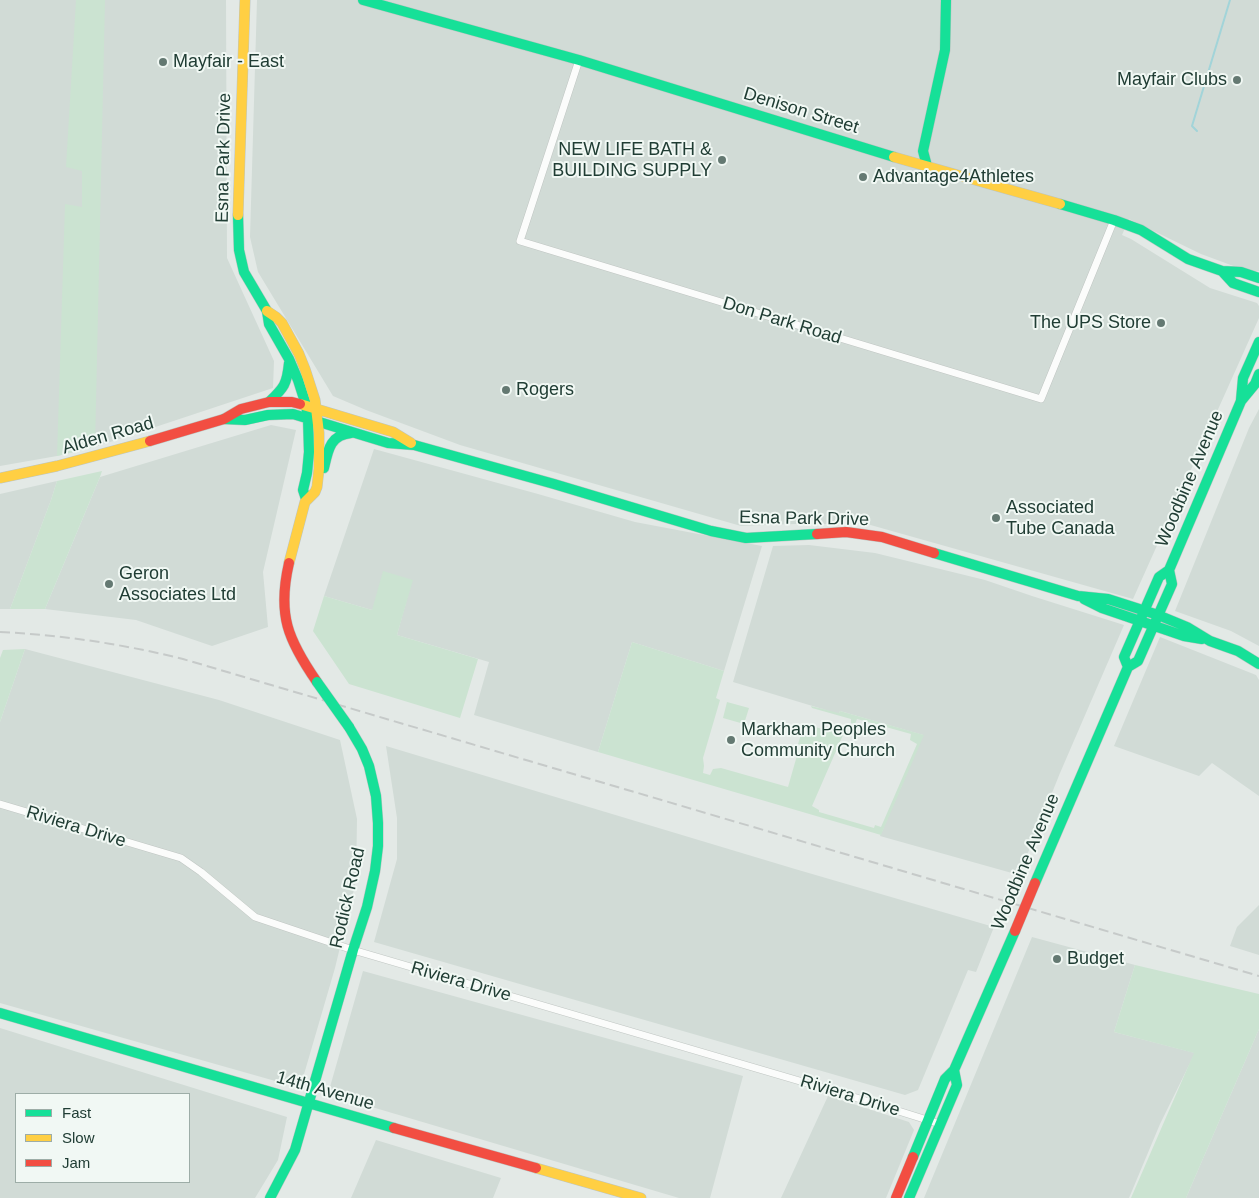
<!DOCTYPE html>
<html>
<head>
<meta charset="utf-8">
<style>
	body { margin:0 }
	#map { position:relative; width:1259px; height:1198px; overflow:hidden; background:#e3e9e6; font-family:Helvetica,sans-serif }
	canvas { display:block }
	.legend { position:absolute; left:15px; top:1093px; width:175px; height:90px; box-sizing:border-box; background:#f1f8f4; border:1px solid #9dada7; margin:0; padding:6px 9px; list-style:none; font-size:15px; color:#203d34 }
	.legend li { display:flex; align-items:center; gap:10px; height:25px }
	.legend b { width:25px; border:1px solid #9dada7 }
</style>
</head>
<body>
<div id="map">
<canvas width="1259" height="1198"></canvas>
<ul class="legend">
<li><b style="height:6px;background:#16e098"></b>Fast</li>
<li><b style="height:6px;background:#ffcf43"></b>Slow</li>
<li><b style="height:6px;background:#f24e42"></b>Jam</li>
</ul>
</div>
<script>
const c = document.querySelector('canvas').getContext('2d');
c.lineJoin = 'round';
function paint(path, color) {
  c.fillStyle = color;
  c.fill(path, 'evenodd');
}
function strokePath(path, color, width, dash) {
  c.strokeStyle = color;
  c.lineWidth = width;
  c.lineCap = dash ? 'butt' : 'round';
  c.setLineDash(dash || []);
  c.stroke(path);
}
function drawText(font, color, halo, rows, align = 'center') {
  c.font = font + ' Helvetica,sans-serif';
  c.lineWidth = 4;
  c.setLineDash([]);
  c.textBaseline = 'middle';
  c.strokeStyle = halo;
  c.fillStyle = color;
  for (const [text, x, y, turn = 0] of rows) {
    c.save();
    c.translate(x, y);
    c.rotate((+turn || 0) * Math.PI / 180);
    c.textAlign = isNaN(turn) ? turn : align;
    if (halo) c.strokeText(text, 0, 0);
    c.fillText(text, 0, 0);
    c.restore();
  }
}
const built = new Path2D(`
	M0,0h226l1,258 47,103 -1,27 -178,59 -38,9 -57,10z
	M257,0h1002v271h-12l-46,-17 -72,-35 -7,16 9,4 79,49 47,15 2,3v12l-126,281 -266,-75h-73l-53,2 -281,-81 -94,-35 -33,-14 -75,-124 -8,-35z
	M1259,409v237l-28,-15 -56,-20 74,-183z
	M271,425l25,5 -33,142 5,55 -56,19 -76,-26 -91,-11 55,-132z
	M374,449l164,45 97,28 127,24 -38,125 -92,-29 -34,110 -124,-37 15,-53 -92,-27 15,-55 -40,30 -48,-14z
	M57,481l-6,19 -41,109h-10v-115z
	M809,545l66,8 110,27 47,16 92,29 -64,148 -41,102 -139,-39 43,-101 -83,-24 -1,3 -106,-32 40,-136z
	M1160,637l96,38 3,5v116l-47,-33 -13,13 -85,-30z
	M25,649l194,51 121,40 17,79 -1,62 -21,87 -35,120 -300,-85v-281z
	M386,746l409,123 199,58 -18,45 -8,-2 -50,120 -13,5 -531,-153 23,-83v-41z
	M1259,905v50l-29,-9 7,-19z
	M1032,937l103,28 -21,67 81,21 -35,71 -31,74h-205z
	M363,971l380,105 -33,122h-31l-351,-104z
	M0,1028l287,89 -9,43 -23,38h-255zM189,1094v88h-173v-88z
	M1259,1029v169h-73z
	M828,1096l81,26 5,8 -28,68h-105z
	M376,1140l125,38 -8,20h-142z`);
const green = new Path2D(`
	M76,0h29l-10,447 -38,9 8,-252 17,3v-36l-16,-4z
	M102,471l-2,6 -55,132h-35l41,-109 6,-19z
	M383,571l30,9 -16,55 81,24 -18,59 -111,-34 -36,-53 11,-35 48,14z
	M632,642l92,29 -8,27 4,2 -17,58 1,8 -1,7 7,2 3,-6 8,-1 67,19 12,-42 -2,-1 6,-19 1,-1 38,11 -31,71 7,4v2l55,16 1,-3 6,2 36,-83 -7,-4 1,-6 -54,-15 -2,5 -4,-1v-4l-39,-11 -1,-2 28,7 1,-2 84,24 -43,100 -283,-83z
	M25,649l-25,73v-64l3,-8z
	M727,702l22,6 -5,16 -21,-6z
	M1135,965l124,29v35l-73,169h-55l63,-145 -80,-21z`);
const stream = new Path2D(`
	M1197,131l-5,-5 38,-126`);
const street = new Path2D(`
	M579,60l-59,181 521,158 73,-179
	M0,804l181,54 20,14 54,45 98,33 491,144 96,30`);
const fast = new Path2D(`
	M363,0l216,60 315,97
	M927,166l-4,-15 22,-101 1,-50
	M1060,204l54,16 27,10 47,29 34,12 19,1 18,6
	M238,215l1,35 5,22 23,39 2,13 20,35 9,21 8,25 2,13 1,34 -2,21 -4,17 3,9
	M1222,271l11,12 26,9
	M1241,400l2,-22 16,-36
	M269,402c15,-14 18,-18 20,-39
	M224,419l21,1 23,-5 25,-1 95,29 26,2 140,39 157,47 35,7 71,-4
	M324,468c4,-18 6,-33 27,-35
	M934,553l144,43 30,3 50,16 29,12 23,14 28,10 21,13
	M1084,599l18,9 82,28 18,3
	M1128,667l-4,-10 35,-80 10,-7 72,-169 14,-17 4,-10
	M1035,883l93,-216 10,-6 34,-77 -3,-14
	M0,1013l394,115
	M913,1157l32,-78 9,-9 61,-139
	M270,1198l25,-48 58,-200 14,-43 8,-36 3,-25v-23l-2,-27 -7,-30 -7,-17 -13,-22
	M909,1198l48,-113 -3,-15`);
const slow = new Path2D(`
	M894,157l166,47
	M238,215l7,-215
	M267,311l9,6 6,6 17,31 6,15 10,31 4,33v36l-2,18 -2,5 -10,10 -16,61
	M300,404l93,28 18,11
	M0,478l57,-12 93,-25
	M536,1168l105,30`);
const jam = new Path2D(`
	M150,441l74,-22 17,-10 28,-7h23l8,2
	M817,534l29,-2 36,5 52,16
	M289,563c-12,52 -1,77 28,119
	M394,1128l142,40
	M896,1198l17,-41`);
const rail = new Path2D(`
	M0,632c62,3 123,12 183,27l1076,317`);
const fastBridge = new Path2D(`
	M317,682l32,45`);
const jamBridge = new Path2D(`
	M1015,931l20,-48`);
const markers = [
	[163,62,5,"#647972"],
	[1237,80,5,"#647972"],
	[722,160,5,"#647972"],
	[863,177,5,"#647972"],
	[1161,323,5,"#647972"],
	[506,390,5,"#647972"],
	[996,518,5,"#647972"],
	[109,584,5,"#647972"],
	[731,740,5,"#647972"],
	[1057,959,5,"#647972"]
];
const poiNames = [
	["Mayfair - East",173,62],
	["Mayfair Clubs",1227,80,"right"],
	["NEW LIFE BATH &",712,150,"right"],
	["BUILDING SUPPLY",712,171,"right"],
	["Advantage4Athletes",873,177],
	["The UPS Store",1151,323,"right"],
	["Rogers",516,390],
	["Associated",1006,508],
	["Tube Canada",1006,529],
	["Geron",119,574],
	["Associates Ltd",119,595],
	["Markham Peoples",741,730],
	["Community Church",741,751],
	["Budget",1067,959]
];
const streetNames = [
	["Denison Street",801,111,17],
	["Esna Park Drive",224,158,-89],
	["Don Park Road",782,321,17],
	["Alden Road",108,436,-16],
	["Woodbine Avenue",1190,479,-67],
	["Esna Park Drive",804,519,1],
	["Riviera Drive",76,827,17],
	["Woodbine Avenue",1026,862,-67],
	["Rodick Road",348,898,-77],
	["Riviera Drive",461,982,16],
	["14th Avenue",325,1091,16],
	["Riviera Drive",850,1096,17]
];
paint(built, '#d1dbd6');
paint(green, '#cbe3d1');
strokePath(stream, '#a2d4d9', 2);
strokePath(street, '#c0c6c3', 8);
strokePath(fast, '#bcc5c2', 11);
strokePath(slow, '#bcc5c2', 11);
strokePath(jam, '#bcc5c2', 11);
strokePath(street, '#fbfcfb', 7);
strokePath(fast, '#16e098', 10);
strokePath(slow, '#ffcf43', 10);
strokePath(jam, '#f24e42', 10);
strokePath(rail, '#c6cac9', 2, [10, 5]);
strokePath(fastBridge, '#bcc5c2', 11, []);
strokePath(jamBridge, '#bcc5c2', 11, []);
strokePath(fastBridge, '#16e098', 10);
strokePath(jamBridge, '#f24e42', 10);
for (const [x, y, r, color] of markers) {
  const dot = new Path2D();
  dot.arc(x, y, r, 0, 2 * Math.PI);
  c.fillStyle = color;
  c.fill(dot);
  strokePath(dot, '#f1f8f4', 2);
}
drawText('18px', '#203d34', '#f1f8f4', poiNames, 'left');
drawText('18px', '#203d34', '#f1f8f4', streetNames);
</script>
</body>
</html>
